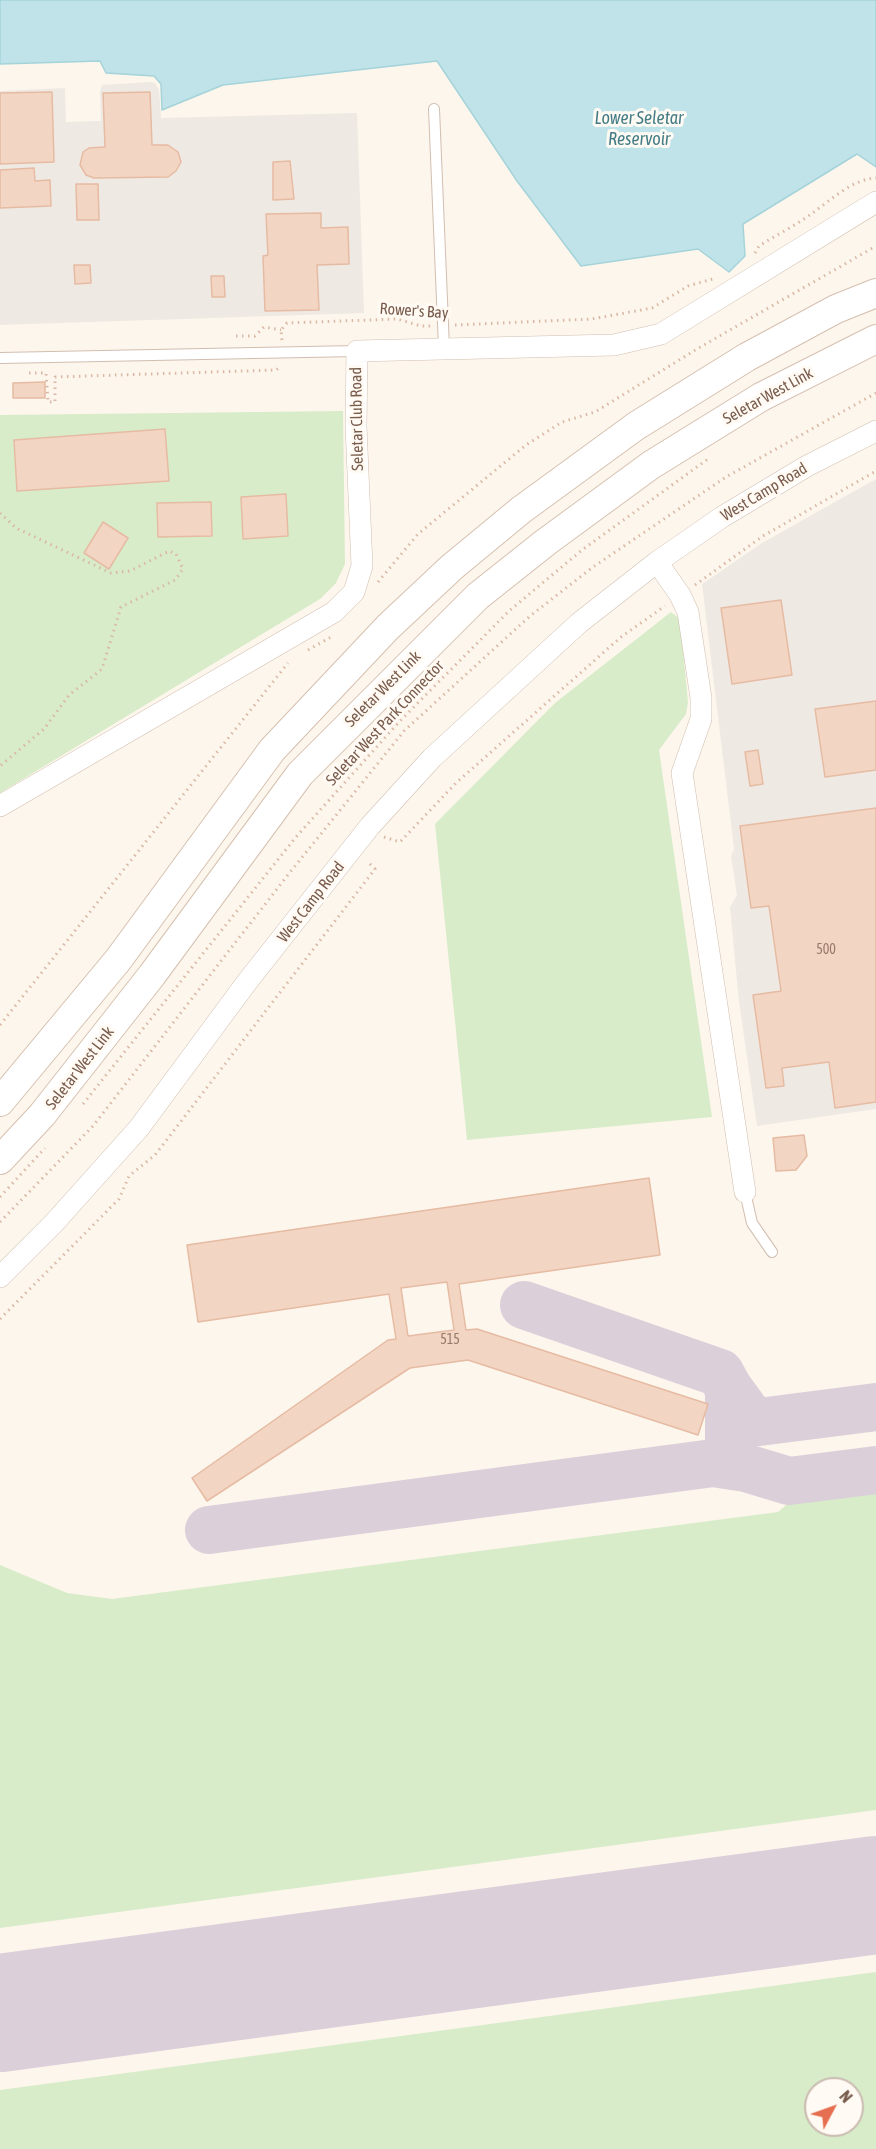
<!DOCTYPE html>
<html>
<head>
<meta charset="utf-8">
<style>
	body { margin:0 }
	#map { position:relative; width:876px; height:2149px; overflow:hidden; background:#fdf6ec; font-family:"Asap Condensed",sans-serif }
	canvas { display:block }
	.north { position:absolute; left:804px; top:2077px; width:60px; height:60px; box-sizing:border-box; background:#fffaf3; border:2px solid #cabbb1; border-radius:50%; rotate:49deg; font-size:16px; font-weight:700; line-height:24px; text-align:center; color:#7a5c4d }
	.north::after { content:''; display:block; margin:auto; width:21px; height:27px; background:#e76f51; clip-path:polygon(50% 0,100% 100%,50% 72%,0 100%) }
</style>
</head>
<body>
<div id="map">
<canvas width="876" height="2149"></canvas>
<div class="north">N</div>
</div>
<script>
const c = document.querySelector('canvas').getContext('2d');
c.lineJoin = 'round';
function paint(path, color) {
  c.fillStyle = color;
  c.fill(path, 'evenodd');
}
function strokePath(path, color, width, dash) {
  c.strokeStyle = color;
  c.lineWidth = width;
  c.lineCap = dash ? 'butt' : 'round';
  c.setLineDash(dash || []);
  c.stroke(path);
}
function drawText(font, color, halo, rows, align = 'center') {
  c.font = font + ' "Asap Condensed",sans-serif';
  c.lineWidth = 6;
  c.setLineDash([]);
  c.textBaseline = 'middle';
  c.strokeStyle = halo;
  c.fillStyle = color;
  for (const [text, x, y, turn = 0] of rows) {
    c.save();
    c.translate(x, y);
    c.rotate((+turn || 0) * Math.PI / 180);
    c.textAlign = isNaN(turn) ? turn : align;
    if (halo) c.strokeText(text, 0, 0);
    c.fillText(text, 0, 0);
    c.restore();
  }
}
const industrial = new Path2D(`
	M150,82l5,1 4,7 2,28 196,-5 7,200 -364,12v-234l65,-3 1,34 35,-1 -1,-30 2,-6z
	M876,479v630l-119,17 -18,-124 -9,-95 7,-12 -6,-39 3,-7 -32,-265 60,-41z`);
const green = new Path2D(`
	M343,411l2,153 -9,19 -16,16 -320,194v-378z
	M671,612l9,7 8,83 -2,12 -27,36 53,367 -245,23 -32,-316 120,-121z
	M876,1484v326l-876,118v-363l67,28 45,6 666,-87 20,-17z
	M876,1972v177h-876v-59zM816,2089h36v36h-36z`);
const water = new Path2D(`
	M0,0h876v167l-19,-13 -114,70 2,32 -16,16 -31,-23 -117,17 -64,-85 -80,-120 -214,24 -61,25 -1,-26 -7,-8 -48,-3 -6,-12 -100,3z`);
const taxiway = new Path2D(`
	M524,1305l196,68 9,16v60l5,10 12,9 43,13 87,-11
	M729,1389l22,30 8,3 117,-15
	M209,1530l504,-67 33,5`);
const runway = new Path2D(`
	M0,2013l876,-118`);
const building = new Path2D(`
	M52,92l2,70 -54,2v-71z
	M150,92l2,53h16l10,7 3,10 -5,9 -8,6 -74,1 -8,-3 -6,-10 3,-13 6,-4 16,-1 -2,-54z
	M290,161l4,38 -21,1v-38z
	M34,168l1,13 15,-1 1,26 -51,2v-38z
	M76,184h22l1,36h-22z
	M321,213v15l27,-1 1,37 -32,1 2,45 -54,1 -2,-55 5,-1 -2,-41z
	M74,265h16l1,18 -16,1z
	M211,276h13l1,21h-13z
	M45,382v16h-32v-15z
	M165,429l4,52 -152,10 -3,-51z
	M286,494l2,42 -45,3 -2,-42z
	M211,502l1,34 -54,1 -1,-34z
	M103,522l25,16 -19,31 -25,-16z
	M781,600l11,75 -60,9 -11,-76z
	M876,701v69l-51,7 -10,-68z
	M758,750l5,34 -13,2 -5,-34z
	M876,808v294l-41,6 -6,-46 -47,6 2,18 -18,2 -13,-93 28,-4 -12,-85 -18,2 -11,-82z
	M804,1135l3,21 -11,14 -20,1 -3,-33z
	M649,1178l11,77 -201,29 7,46 11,-1 231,75 -10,31 -230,-75 -58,8 -203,133 -15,-23 196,-138 8,-1 -7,-45 -191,28 -11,-77zM447,1282l7,48 -46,6 -7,-48z`);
const path = new Path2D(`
	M755,253l4,-7c17,-11 36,-20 52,-32 19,-13 41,-35 65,-36
	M455,325l137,-6 60,-11 36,-22 28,-8
	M236,336h19l9,-9 17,3
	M282,340l-1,-10 6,-7 110,-4 24,7h10
	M29,373h17l2,29h7v-25l221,-7 4,-3
	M0,513l16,15 95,45 19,-2 39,-20 7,3 7,15 -8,11 -54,27 -19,62 -33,26 -25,34 -44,37
	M378,582l40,-48 108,-89 36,-23 33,-10 102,-63 179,-103
	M695,585l68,-49 113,-65
	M308,650l23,-13
	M384,837l16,5 56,-59 165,-146 44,-31
	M0,1025l288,-362
	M83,1104l213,-267 103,-115 110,-111 73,-61 126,-91
	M0,1197l45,-49
	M0,1222l93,-96 194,-250 117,-145 126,-115 63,-49 133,-90 150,-84
	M0,1319l119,-120 10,-23 26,-21 220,-286 -8,-8`);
const service = new Path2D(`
	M434,109l10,239
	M0,358l357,-7
	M745,1192l7,31 20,29`);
const minor = new Path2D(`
	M657,562l23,33 8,17 13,86v21l-19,54 63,419
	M0,806l334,-194 20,-20 8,-26 -6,-140 1,-75 257,-6 47,-11 215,-132
	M0,1277l54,-54 85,-95 108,-146 123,-156 62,-68 147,-135 78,-61 65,-45 85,-51 69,-35`);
const secondary = new Path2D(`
	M0,1102l118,-142 154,-210 116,-123 64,-60 69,-57 115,-84 111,-69 89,-48 40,-16
	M0,1160l42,-45 110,-140 148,-201 178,-178 68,-54 105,-77 110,-68 115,-58`);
const numberNames = [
	["500",826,950],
	["515",450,1340]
];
const streetNames = [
	["Rower's Bay",414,311,4],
	["Seletar West Link",768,396,-29],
	["Seletar Club Road",357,419,-91],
	["West Camp Road",764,492,-31],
	["Seletar West Link",383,689,-45],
	["Seletar West Park Connector",385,723,-47],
	["West Camp Road",311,902,-52],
	["Seletar West Link",80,1068,-52]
];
const waterNames = [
	["Lower Seletar",639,118],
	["Reservoir",639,139]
];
paint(industrial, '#efe9e4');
paint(green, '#d8ecc9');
paint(water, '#bfe3e8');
strokePath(water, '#a5d3da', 1.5);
strokePath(taxiway, '#dbcfda', 48);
strokePath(runway, '#dbcfda', 118);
paint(building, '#f3d5c3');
strokePath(building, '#e6bba3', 1.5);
strokePath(service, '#d1beb0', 12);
strokePath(minor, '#d1beb0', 22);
strokePath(secondary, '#d6c0b0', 30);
strokePath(path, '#d9b8a5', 3, [1.5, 4.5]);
strokePath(service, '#fff', 10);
strokePath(minor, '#fff', 21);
strokePath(secondary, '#fff', 28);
drawText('14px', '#987a6a', null, numberNames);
drawText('16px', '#7a5c4d', '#fffaf3', streetNames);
drawText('italic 18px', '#437c86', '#fffaf3', waterNames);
</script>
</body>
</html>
